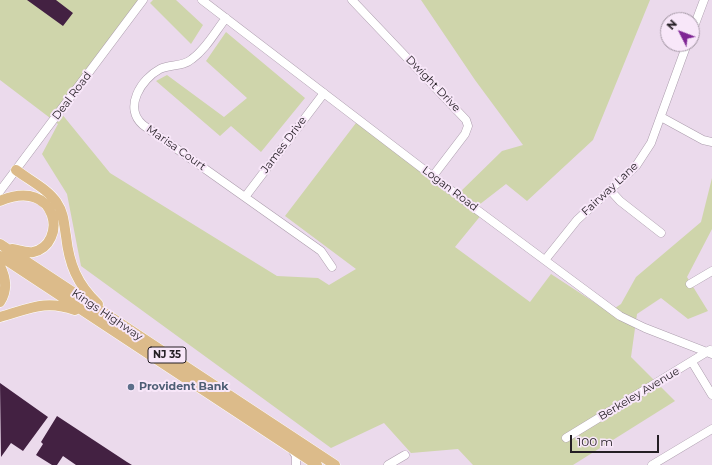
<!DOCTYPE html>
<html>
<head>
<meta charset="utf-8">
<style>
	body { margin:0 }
	#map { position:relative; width:712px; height:465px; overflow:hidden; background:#ebdaec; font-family:Montserrat,sans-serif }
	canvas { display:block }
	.north { position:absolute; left:660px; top:12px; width:40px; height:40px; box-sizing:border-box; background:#f8e7f9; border:1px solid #a397a4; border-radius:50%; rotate:312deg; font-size:11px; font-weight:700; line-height:16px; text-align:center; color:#241e24 }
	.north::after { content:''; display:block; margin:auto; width:14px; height:18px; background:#7f2694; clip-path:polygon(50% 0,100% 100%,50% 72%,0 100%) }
	.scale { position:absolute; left:570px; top:435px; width:89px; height:18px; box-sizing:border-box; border:2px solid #241e24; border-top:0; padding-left:5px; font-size:12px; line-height:14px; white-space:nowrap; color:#241e24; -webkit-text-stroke:3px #f8e7f9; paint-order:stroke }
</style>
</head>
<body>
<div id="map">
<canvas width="712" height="465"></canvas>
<div class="north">N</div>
<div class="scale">100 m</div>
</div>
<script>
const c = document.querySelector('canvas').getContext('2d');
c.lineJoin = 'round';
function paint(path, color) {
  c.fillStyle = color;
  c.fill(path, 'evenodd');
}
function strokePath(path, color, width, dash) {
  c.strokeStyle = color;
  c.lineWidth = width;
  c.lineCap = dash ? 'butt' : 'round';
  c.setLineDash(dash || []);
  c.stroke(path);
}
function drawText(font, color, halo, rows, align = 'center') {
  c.font = font + ' Montserrat,sans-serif';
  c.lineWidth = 4;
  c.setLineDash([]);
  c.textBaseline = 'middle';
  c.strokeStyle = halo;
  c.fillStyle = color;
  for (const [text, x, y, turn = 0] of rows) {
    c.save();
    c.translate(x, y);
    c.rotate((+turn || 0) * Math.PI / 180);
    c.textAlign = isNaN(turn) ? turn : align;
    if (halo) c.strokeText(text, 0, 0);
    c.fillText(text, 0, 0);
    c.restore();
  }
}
const green = new Path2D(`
	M0,0h147l-86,113 49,60 167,103 41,2 11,7 27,-16 -71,-53 74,-97 98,76 45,-44 21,-6 -48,-65 -54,-80h229l-57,140 -66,61 -21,-17 -31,24 7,6 -27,33 75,55 21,-28 58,38 12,-8 15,-27 65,-55 11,-44v51l-25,48 21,34 -20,8 -27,-21 -24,16 -6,43 44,44 -102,64h-100l-15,-16 -47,4 -27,-30 -53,25 -250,-182 -14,-72 -25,-40 16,-30 -58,-44z
	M153,0h23l27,25 -12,19 -41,-41z
	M226,32l79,66 -44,54 -30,-26 -11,10 -64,-55 11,-6 57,42 23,-19 -41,-37z`);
const building = new Path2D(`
	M27,0h29l17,13 -10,13z
	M0,383l48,34 -25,34 -12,-8 -10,14z
	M57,416l70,46 5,3h-56l-13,-9 -6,9h-5l-16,-10 7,-11 -2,-2z`);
const minor = new Path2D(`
	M202,0l259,198 159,118 25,12 67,26
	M352,0l114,120 2,6 -3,8 -32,42
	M226,18c-11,14 -20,31 -34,41 -9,8 -22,5 -32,10 -19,10 -37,39 -17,56l178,126 11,16
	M692,32l12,-32
	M661,117l42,23 9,2
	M610,190l10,11 41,32
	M0,191l143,-191
	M245,197l79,-104
	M545,260l32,-40 59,-54 15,-23 36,-99
	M690,284l22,-13
	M692,362l20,33
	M566,438l144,-88
	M291,448l5,8v9
	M388,465l17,-10
	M652,465l60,-36`);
const major = new Path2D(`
	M16,170c13,10 32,19 41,33 7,10 7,22 9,33 3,28 11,48 32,68
	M0,201c59,-25 68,44 33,51 -7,1 -14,-2 -21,-3
	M0,244l335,221
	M0,256l317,209
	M0,266c6,12 8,24 0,36
	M0,317c29,-8 45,-18 75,-7`);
const markers = [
	[131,387,4,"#5c6f8a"]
];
const shields = [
	[167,355,38]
];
const shieldNames = [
	["NJ 35",167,355]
];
const streetNames = [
	["Dwight Drive",433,84,46],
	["Deal Road",72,96,-53],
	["James Drive",284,145,-53],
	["Marisa Court",176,148,35],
	["Logan Road",450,189,37],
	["Fairway Lane",610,189,-43],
	["Kings Highway",107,315,34],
	["Berkeley Avenue",639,394,-31]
];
const serviceNames = [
	["Provident Bank",139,387]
];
paint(green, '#cfd5ab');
paint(building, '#432142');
strokePath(minor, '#ab9cac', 9);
strokePath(major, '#fff', 11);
strokePath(minor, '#fff', 8);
strokePath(major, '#dcbb8a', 10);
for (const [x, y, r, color] of markers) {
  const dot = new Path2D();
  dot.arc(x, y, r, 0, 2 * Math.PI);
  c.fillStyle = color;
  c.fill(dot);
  strokePath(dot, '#f8e7f9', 1.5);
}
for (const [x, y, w] of shields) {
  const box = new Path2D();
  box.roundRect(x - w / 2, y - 8, w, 16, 3);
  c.fillStyle = '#f8e7f9';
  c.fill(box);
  strokePath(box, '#241e24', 1);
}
drawText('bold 10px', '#241e24', null, shieldNames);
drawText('11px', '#241e24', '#f8e7f9', streetNames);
drawText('bold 11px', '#4e5e75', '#f8e7f9', serviceNames, 'left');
</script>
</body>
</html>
